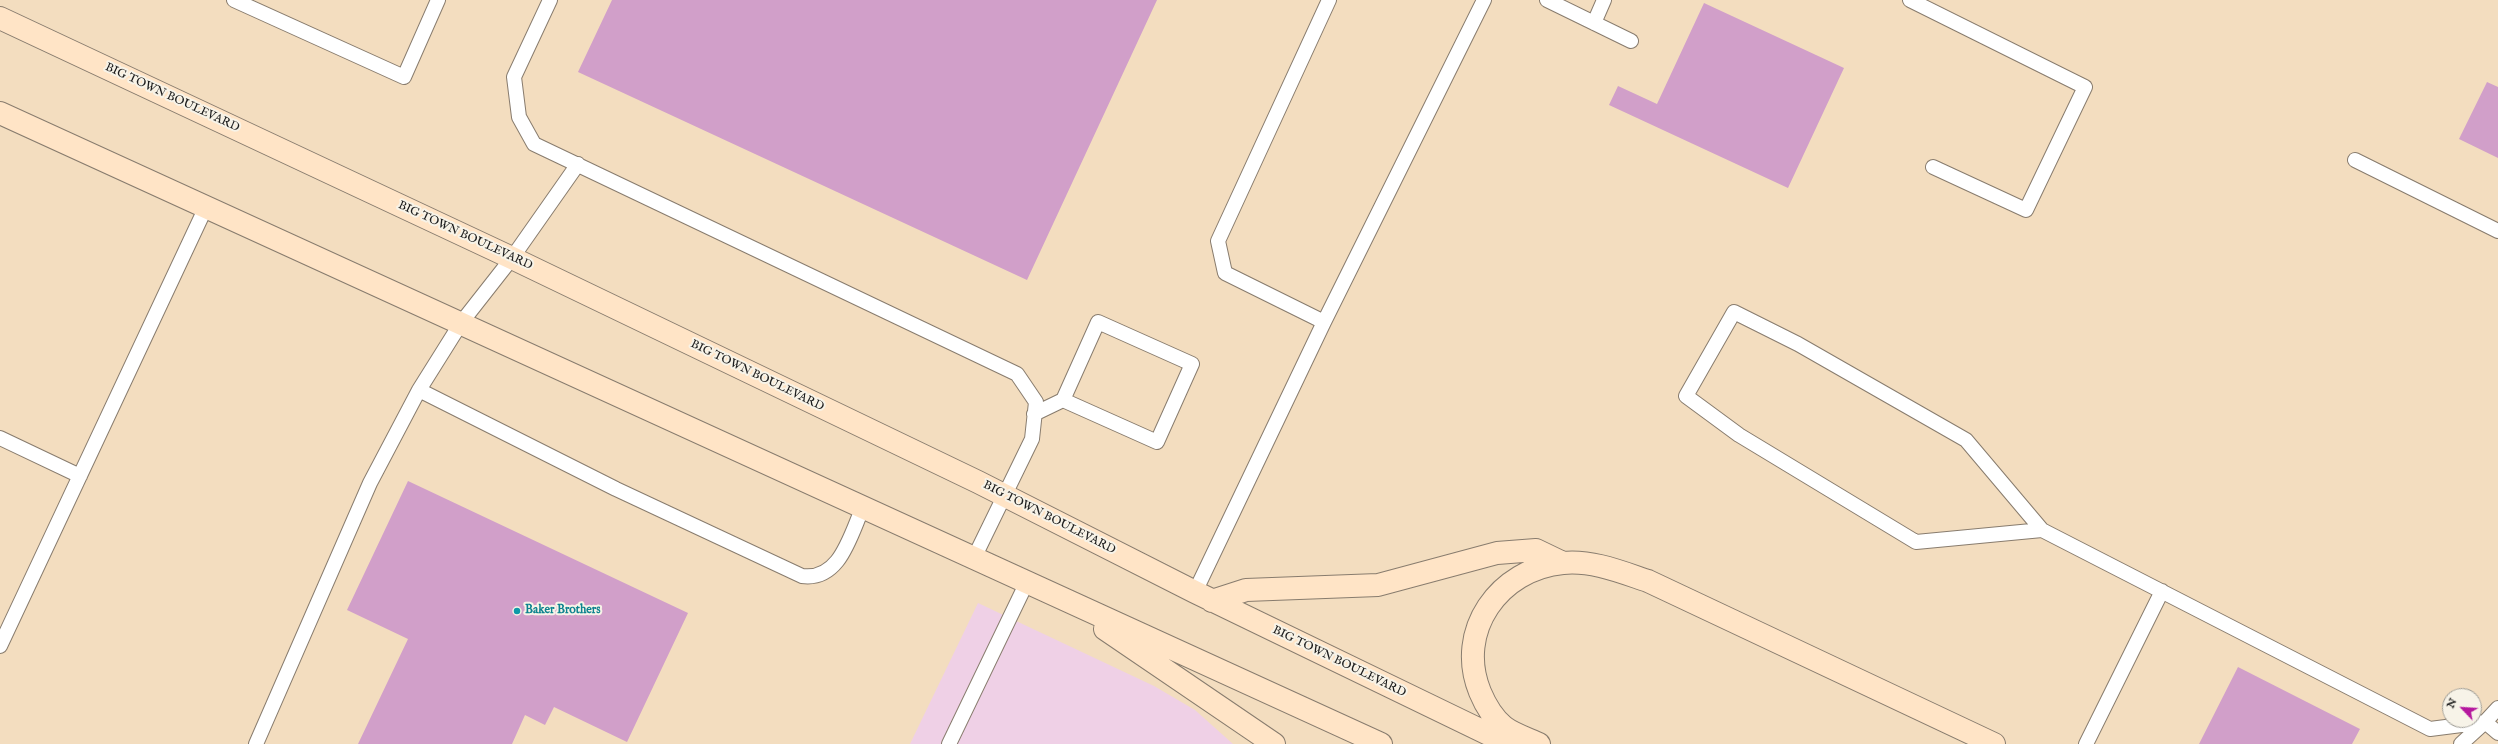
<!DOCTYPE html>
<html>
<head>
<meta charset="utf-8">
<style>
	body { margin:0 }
	#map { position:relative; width:2498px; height:744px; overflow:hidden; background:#f3ddbf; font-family:"IM FELL English",serif }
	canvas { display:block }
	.north { position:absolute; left:2442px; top:688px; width:40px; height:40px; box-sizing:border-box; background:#f7f3e8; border:1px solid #9f9d96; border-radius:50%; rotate:295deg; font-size:11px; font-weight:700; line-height:16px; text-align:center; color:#1c1c1c }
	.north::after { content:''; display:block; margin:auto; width:14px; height:18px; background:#b5179e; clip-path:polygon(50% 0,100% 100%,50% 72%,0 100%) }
</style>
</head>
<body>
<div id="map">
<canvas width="2498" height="744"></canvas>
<div class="north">N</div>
</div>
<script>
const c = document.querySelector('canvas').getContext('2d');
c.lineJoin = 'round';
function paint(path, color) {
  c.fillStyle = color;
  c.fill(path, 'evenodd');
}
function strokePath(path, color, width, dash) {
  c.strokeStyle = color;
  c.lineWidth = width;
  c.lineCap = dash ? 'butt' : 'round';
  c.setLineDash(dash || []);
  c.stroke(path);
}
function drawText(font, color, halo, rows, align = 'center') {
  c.font = font + ' "IM FELL English",serif';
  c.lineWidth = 4;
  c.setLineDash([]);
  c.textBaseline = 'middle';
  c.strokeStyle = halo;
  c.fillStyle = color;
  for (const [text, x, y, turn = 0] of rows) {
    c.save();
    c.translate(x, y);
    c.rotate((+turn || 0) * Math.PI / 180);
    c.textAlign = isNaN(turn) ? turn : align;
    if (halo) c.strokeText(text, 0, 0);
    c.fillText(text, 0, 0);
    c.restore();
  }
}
const built = new Path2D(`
	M978,603l176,83 41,24 38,34h-323z`);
const building = new Path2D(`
	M612,0h545l-130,280 -449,-208z
	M1704,3l140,65 -56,120 -179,-83 9,-19 39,18z
	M2487,82l11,5v71l-39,-19z
	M408,481l280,132 -61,129 -73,-35 -9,18 -20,-10 -13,29h-154l50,-105 -61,-29z
	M2238,667l122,62 -8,15h-153z`);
const service = new Path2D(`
	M234,0l170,77 34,-77
	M550,0l-36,77 5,40 15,27 483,230 19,28 -4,37 -58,119
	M1547,0l84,41
	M1910,0l175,87 -59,123 -93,-43
	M1594,23l10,-23
	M2355,160l143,71
	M1324,322l-99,-49 -7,-32 111,-241
	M419,390l197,99 186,87c38,5 48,-40 61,-69
	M1034,414l29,-14 94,42 35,-78 -94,-42 -35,78
	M0,438l80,38
	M2042,530l-76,-90 -168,-96 -64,-32 -48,84 53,39 177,107 126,-12 388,199 55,-7 13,-14
	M1195,592l129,-270 160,-322
	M0,646l206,-439
	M256,744l114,-261 49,-93 42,-67 51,-65 66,-94
	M949,744l78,-162
	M2086,744l76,-153
	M2461,744l24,-22 13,11`);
const secondary = new Path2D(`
	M0,18l512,240 466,224 217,110 314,152
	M0,113l1381,631
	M1212,601l34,-11 132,-5 119,-32 39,-3 27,13
	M1105,629l169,115
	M1539,744c-11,-5 -26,-10 -35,-17 -11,-9 -19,-23 -24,-35 -25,-61 19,-123 83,-129 29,-3 58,9 85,18l346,163`);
const markers = [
	[517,611,4,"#0f9aa8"]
];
const streetNames = [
	["BIG TOWN BOULEVARD",172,98,25],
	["BIG TOWN BOULEVARD",465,236,25],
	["BIG TOWN BOULEVARD",757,376,26],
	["BIG TOWN BOULEVARD",1049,518,27],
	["BIG TOWN BOULEVARD",1339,662,26]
];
const cultureNames = [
	["Baker Brothers",525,611]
];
paint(built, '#efd0e6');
paint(building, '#d19fc9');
strokePath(service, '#887c6e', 16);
strokePath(secondary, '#887c6e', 24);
strokePath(service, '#fff', 14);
strokePath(secondary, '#ffe4c6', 22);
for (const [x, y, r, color] of markers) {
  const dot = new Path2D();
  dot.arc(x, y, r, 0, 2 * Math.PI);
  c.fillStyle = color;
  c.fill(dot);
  strokePath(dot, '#f7f3e8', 1.5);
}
drawText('12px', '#1c1c1c', '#f7f3e8', streetNames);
drawText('bold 12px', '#0d838f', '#f7f3e8', cultureNames, 'left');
</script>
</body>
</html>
